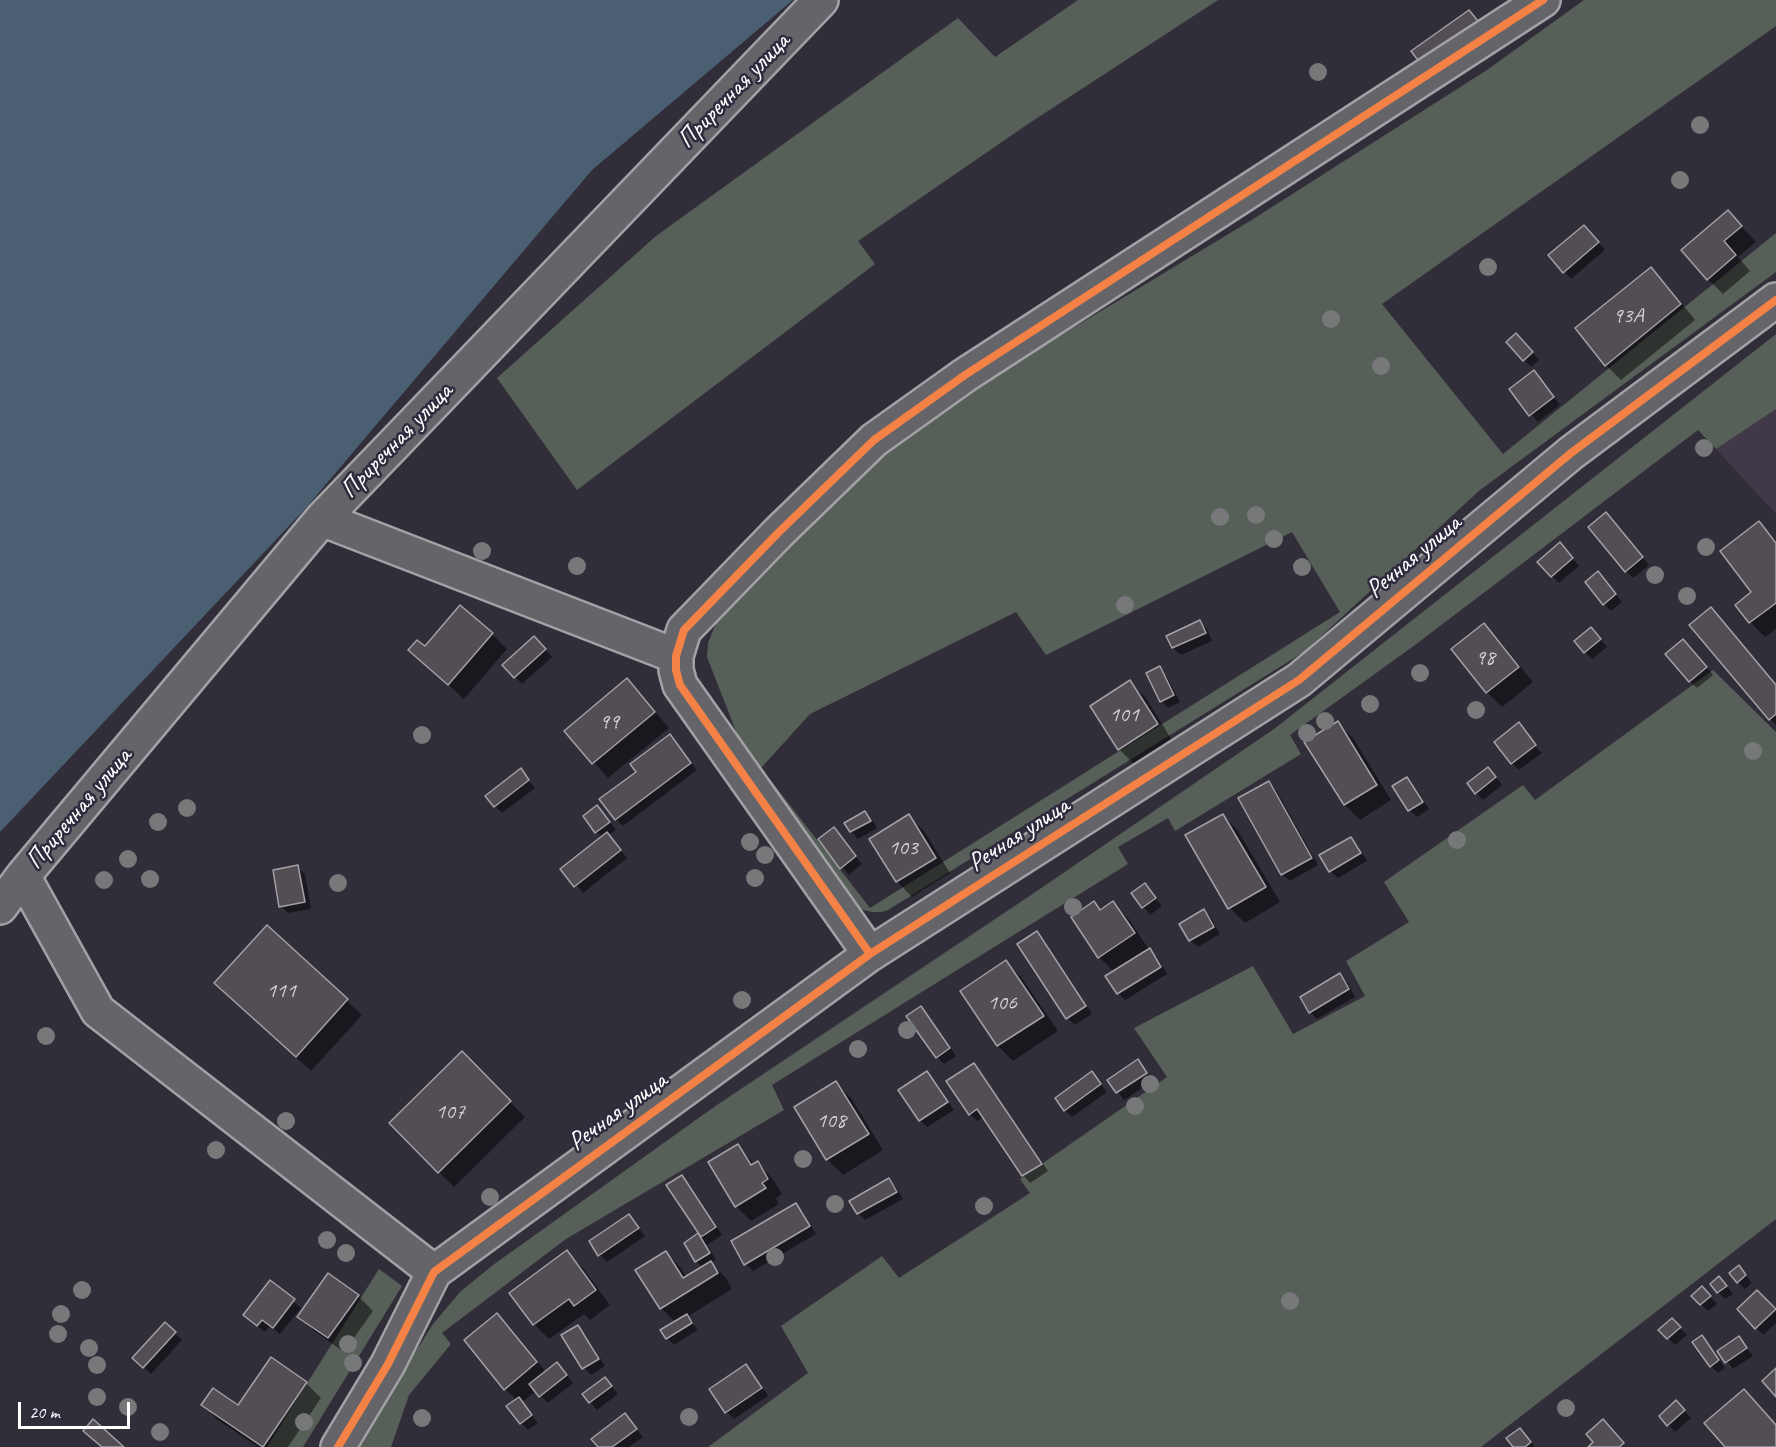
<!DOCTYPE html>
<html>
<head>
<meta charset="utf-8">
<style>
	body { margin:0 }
	#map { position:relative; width:1776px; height:1447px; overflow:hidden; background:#312e39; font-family:Caveat,sans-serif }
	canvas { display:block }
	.scale { position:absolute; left:18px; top:1402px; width:112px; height:27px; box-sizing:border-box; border:3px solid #fff; border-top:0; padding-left:8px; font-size:18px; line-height:21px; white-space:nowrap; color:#fff; -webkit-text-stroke:4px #2f2a3d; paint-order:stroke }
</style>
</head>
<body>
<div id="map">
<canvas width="1776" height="1447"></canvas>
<div class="scale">20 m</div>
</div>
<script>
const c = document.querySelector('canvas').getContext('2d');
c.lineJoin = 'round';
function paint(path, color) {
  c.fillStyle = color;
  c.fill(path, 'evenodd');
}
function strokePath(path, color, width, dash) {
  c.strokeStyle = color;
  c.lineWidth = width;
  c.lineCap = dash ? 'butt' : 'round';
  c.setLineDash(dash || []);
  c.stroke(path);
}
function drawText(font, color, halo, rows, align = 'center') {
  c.font = font + ' Caveat,sans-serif';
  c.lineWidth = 5;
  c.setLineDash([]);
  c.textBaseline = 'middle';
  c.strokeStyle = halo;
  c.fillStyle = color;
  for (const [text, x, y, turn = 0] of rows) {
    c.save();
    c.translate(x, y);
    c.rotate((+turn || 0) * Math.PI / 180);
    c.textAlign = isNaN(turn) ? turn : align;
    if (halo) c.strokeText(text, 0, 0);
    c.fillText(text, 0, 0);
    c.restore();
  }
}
const built = new Path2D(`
	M1776,409v105l-60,-65z`);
const green = new Path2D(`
	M1078,0h140l-190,124 -170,117 17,23 -298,226 -80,-112 159,-142 302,-218 37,39z
	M1584,0h192v26l-394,278 121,150 273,-221v39l-296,218 -176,162 -416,258c-10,4 -18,2 -28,-1l-112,-147 -41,-105 1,-14 10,-25 163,-167 81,-56 288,-174 237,-151zM1292,532l48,80 -470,296 -109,-140 49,-54 206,-102 30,43z
	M1776,334v75l-60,40 -18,-19 -283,215 -125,90 11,19 -126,77 -7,-13 -50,29 10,17 -356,221 12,25 -218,129 -124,94 9,11 -42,51 -18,52h-32l33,-58 41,-65 27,-32 33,-27 221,-158 320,-214 240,-164z
	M1713,670l63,62v487l-295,228h-773l100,-74 -27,-47 101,-70 17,22 131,-85 -10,-14 147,-102 -33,-49 119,-62 40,68 72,-38 -19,-35 63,-39 -25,-40 139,-97 12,15z
	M379,1269l23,17 -99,161h-36z`);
const water = new Path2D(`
	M0,0h793l-201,170 -287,339 -305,323z`);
const shadow = new Path2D(`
	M1728,212l28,30 -18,15 12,14 -27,23 -15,-15z
	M1591,234l14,16 -34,29 -20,-23z
	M1651,269l15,15 29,36 -74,60 -15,-15z
	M1508,342h15l16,18 -8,7z
	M1541,379l19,26 -22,17 -27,-32z
	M1613,522l36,43 -16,13 -7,-7z
	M1759,523l17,17v89l-11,8 -15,-15z
	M1567,551l12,15 -20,17 -7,-7z
	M1598,573l24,29 -11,9 -7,-7z
	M1200,622l7,7 5,12 -31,14 -8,-7 -5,-12z
	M1484,625l15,15 34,42 -31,25 -15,-15 -34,-42z
	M492,634l15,15 -43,50 -54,-49z
	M1598,636l9,11 -15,12 -7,-7z
	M541,645l11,12 -30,27 -18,-19z
	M1690,648l23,27 -16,13 -7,-7z
	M1159,668l7,7 14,27 -12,6 -7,-7z
	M626,680l15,15 28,33 -61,50 -42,-47z
	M1130,682l15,15 27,43 -38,24 -15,-15z
	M1776,686v39l-6,-6z
	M1338,723l15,15 38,62 -31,20 -15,-15 -39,-63z
	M1523,730l17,22 1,-1 1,2 -23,17 -7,-7z
	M676,744l21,26 -74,56 -7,-7z
	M520,770l15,18 -33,25 -7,-7z
	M1495,776l7,9 -19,15 -7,-7z
	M1407,779l7,7 15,23 -12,8 -8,-7z
	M1269,783l7,7 42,75 -28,16 -8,-7z
	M865,813l7,7 5,8 -19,11 -7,-8z
	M604,814l12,16 -8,5 19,23 -44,35 -20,-24 40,-31 -6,-6z
	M1223,815l15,16 42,71 -35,21 -15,-15 -43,-72z
	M909,816l15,15 26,42 -38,24 -15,-16z
	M834,829l28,35 -13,11 -29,-35z
	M1350,838l8,8 9,15 -29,17 -8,-7z
	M297,867l8,7 6,35 -23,4 -7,-7z
	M1145,885l17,21 -12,9 -17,-21z
	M1094,903l7,8 12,-8 15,15 20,30 9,9 10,17 -42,26 -7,-7 -4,-21 -15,-15z
	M1204,911l7,7 9,16 -22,13 -8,-7z
	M267,927l95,88 -51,56 -80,-73z
	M1037,933l7,7 48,74 -17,11 -7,-7z
	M1006,962l15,15 37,54 -45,30 -15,-15 -36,-54z
	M1340,975l7,7 8,15 -38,22 -7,-7z
	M921,1008l7,7 28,41 -12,8 -7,-7z
	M462,1053l63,64 -71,70 -63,-64z
	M1137,1061l16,20 -29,19 -15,-20z
	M974,1065l7,7 67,99 -18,12 -7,-8 -39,-58 -7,4 -7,-7z
	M927,1073l7,7 20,30 -27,17 -7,-7z
	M1092,1073l15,19 -35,25 -7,-7z
	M836,1083l15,15 32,52 -40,25 -15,-15 -32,-52z
	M738,1146l17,19 2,-2 15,15 10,16 -6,4 3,6 -28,17 -15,-15 -26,-43z
	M682,1177l7,7 33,51 -15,10 9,15 -5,3 15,15 6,11 -45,28 11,13 -24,15 -7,-7 8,-16 -14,-14 -24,-38 29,-18 15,16 6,10 16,-10 -7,-7 -10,-18 14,-9z
	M888,1180l8,7 7,12 -38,21 -7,-7z
	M796,1205l7,7 13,22 -63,37 -7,-7z
	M629,1216l16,20 -38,26 -7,-7z
	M567,1252l15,15 28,38 -20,15 -6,-6 -35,25 -15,-15z
	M1739,1267l13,16 -7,6 -7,-7z
	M270,1282l31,26 -21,26 -10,-8 -5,6 -13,-10z
	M1726,1285l7,9 -8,5 -7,-7z
	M1702,1288l15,16 -9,7 -15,-15z
	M1757,1292l19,20v11l-13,12 -24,-26z
	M358,1296l15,15 -29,41 -30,-21 -15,-15z
	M497,1315l15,15 34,42 18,-1 9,12 -25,20 -12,-12 -14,11 16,21 -10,7 -7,-7 -4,-23 -12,-11z
	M1672,1320l15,15 -12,10 -15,-15z
	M165,1324l17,16 -31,34 -17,-16z
	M578,1327l7,7 20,32 -14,9 -7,-7 -20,-32z
	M1702,1337l7,7 16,24 -7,5 -7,-7z
	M1739,1338l14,18 -20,13 -14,-18z
	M746,1366l7,7 15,23 -34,23 -7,-7 -16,-23z
	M605,1379l13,15 -21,16 -13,-15z
	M306,1383l15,15 -33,49h-30l-40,-27 -15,-15 36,2z
	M1676,1402l15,16 -16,14 -14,-16z
	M625,1415l18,22 -14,10h-29z
	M1527,1437l8,10h-20z`);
const building = new Path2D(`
	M1469,10l9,11 -58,42 -9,-12z
	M1728,210l14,16 -18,15 12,14 -29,25 -26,-30z
	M1584,225l15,17 -36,31 -15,-18z
	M1651,267l30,37 -76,62 -30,-38z
	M1516,333l17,19 -10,9 -17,-19z
	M1534,370l20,27 -25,19 -20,-27z
	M1606,512l37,45 -18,15 -37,-45z
	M1759,521l17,22v60l-27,20 -14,-18 16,-13 -31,-41z
	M1560,542l13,16 -22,19 -14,-15z
	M1598,571l18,23 -13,11 -18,-23z
	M460,605l33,28 -45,52 -40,-35 9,-10 8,6z
	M1711,607l65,78v29l-7,6 -80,-95z
	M1200,620l6,13 -34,15 -6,-12z
	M1484,623l35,44 -33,26 -35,-44z
	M1591,627l10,12 -17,14 -10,-12z
	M534,636l12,13 -32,29 -12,-13z
	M1683,639l24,28 -18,15 -24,-28z
	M1160,666l14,29 -14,7 -14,-29z
	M627,678l28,34 -63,52 -28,-33z
	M1130,680l28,44 -40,26 -28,-44z
	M1338,721l39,64 -33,20 -40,-63z
	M1519,722l17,23 -25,19 -17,-22z
	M670,734l21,29 -76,57 -16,-21 37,-27 -6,-8z
	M1488,767l8,10 -21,17 -8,-11z
	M521,768l8,12 -35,27 -9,-11z
	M1407,777l16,25 -15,9 -16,-25z
	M1269,781l43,77 -31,17 -43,-77z
	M597,805l13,17 -15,11 -12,-17z
	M865,811l6,10 -21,11 -6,-9z
	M909,814l27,44 -40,24 -27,-43z
	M1223,814l43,73 -38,22 -43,-74z
	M834,827l22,29 -16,13 -22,-30z
	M607,832l14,18 -47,37 -14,-18z
	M1351,837l10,16 -32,19 -10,-17z
	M298,865l7,37 -26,5 -6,-37z
	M1145,883l11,15 -14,10 -11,-15z
	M1094,901l6,9 13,-9 22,32 -37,25 -27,-41z
	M1204,909l10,18 -25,14 -10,-17z
	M267,925l81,74 -52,58 -82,-74z
	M1037,931l49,75 -20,13 -49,-75z
	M1150,948l11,19 -44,27 -12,-18z
	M1006,960l38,56 -47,30 -37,-55z
	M1340,973l9,16 -40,24 -9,-16z
	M921,1006l29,42 -14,10 -30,-42z
	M462,1051l49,50 -73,72 -49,-50z
	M1138,1059l9,14 -31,20 -9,-13z
	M974,1063l68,101 -20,12 -45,-67 -8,6 -23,-34z
	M927,1071l21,31 -29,19 -21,-31z
	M1092,1071l9,13 -37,27 -9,-13z
	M836,1081l33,53 -43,26 -32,-53z
	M738,1144l13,21 7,-4 10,18 -6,4 4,5 -31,19 -27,-45z
	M682,1175l34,52 -15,10 -35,-52z
	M889,1178l8,14 -40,22 -8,-13z
	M796,1203l14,23 -66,39 -13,-24z
	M629,1214l10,14 -41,28 -9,-15z
	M698,1233l12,20 -15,9 -11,-19z
	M567,1250l29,40 -22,16 -5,-7 -36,26 -24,-32z
	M666,1251l17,27 28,-17 7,12 -58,36 -25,-39z
	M1739,1265l7,10 -9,8 -8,-10z
	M328,1273l31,22 -31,43 -31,-21z
	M1719,1276l8,10 -10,7 -7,-9z
	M270,1280l25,19 -22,29 -11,-8 -5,6 -14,-11z
	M1702,1286l9,10 -11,9 -9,-9z
	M1757,1290l19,19 -21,20 -18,-20z
	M497,1313l40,49 -33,28 -40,-50z
	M687,1314l5,9 -26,16 -6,-9z
	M1672,1318l9,9 -14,12 -9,-9z
	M165,1322l11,10 -33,36 -11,-10z
	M578,1325l21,34 -17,10 -21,-34z
	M1702,1335l17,25 -9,7 -18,-25z
	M1739,1336l8,12 -22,15 -8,-12z
	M271,1357l36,25 -44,65 -62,-42 12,-17 25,17z
	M557,1362l10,13 -28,22 -10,-13z
	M746,1364l16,24 -37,25 -16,-24z
	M1776,1368v29l-14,-16z
	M605,1377l7,9 -23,17 -7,-9z
	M1744,1389l32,36v22h-51l-21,-24z
	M519,1397l13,18 -12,9 -14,-18z
	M1676,1400l9,10 -18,16 -8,-10z
	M625,1413l12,16 -25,18h-14l-7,-8z
	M93,1419l31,28h-22l-19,-16z
	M1603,1419l21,24 -5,4h-31l5,-5 -7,-8z
	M1520,1428l11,14 -6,5h-12l-7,-9z`);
const minor = new Path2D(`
	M322,519l354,137
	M23,876l75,135 336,261
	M0,907l23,-31 299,-357 499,-519
	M870,954l-190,-269 -4,-15v-14l8,-26 95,-98 95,-92 91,-65 578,-375
	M338,1447l50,-83 46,-92 436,-318 429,-274 272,-227 205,-153`);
const cycleway = new Path2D(`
	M870,954l-190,-269 -4,-15v-14l8,-26 95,-98 95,-92 91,-65 578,-375
	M338,1447l50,-83 46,-92 436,-318 429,-274 272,-227 205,-153`);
const trees = [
	[1318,72],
	[1700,125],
	[1680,180],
	[1488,267],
	[1331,319],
	[1381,366],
	[1704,448],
	[1256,515],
	[1220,517],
	[1274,539],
	[1706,547],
	[482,551],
	[577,566],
	[1302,567],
	[1655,575],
	[1687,596],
	[1125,605],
	[1420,673],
	[1370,704],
	[1476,710],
	[1325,721],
	[1307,733],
	[422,735],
	[1753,751],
	[187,808],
	[158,822],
	[1457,840],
	[750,842],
	[765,855],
	[128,859],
	[755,878],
	[150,879],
	[104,880],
	[338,883],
	[1073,907],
	[742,1000],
	[907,1030],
	[46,1036],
	[858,1049],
	[1150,1084],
	[1135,1106],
	[286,1121],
	[216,1150],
	[803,1159],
	[490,1197],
	[835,1204],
	[984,1206],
	[327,1240],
	[346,1253],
	[775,1257],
	[82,1290],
	[1290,1301],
	[61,1314],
	[58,1334],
	[348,1344],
	[89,1348],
	[353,1363],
	[97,1365],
	[97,1397],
	[128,1407],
	[1566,1408],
	[689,1417],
	[422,1418],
	[304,1422],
	[160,1432]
];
const numberNames = [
	["93А",1628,316],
	["98",1485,658],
	["101",1124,715],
	["99",609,722],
	["103",903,848],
	["111",281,991],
	["106",1002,1003],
	["107",450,1112],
	["108",831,1121]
];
const streetNames = [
	["Приречная улица",734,91,-46],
	["Приречная улица",397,441,-46],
	["Речная улица",1414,557,-40],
	["Приречная улица",79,809,-50],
	["Речная улица",1019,835,-33],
	["Речная улица",618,1112,-36]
];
paint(built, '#413948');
paint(green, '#576058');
paint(water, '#4a6072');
paint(shadow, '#0007');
paint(building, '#534e54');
strokePath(building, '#a2a1a6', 1.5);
strokePath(minor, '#a2a1a6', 38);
strokePath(minor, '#656469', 33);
strokePath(cycleway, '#f48246', 8);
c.fillStyle = '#767879';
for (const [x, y] of trees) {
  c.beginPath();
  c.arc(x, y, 9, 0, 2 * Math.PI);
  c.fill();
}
drawText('22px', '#d4d3d4', null, numberNames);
drawText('26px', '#fff', '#2f2a3d', streetNames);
</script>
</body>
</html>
